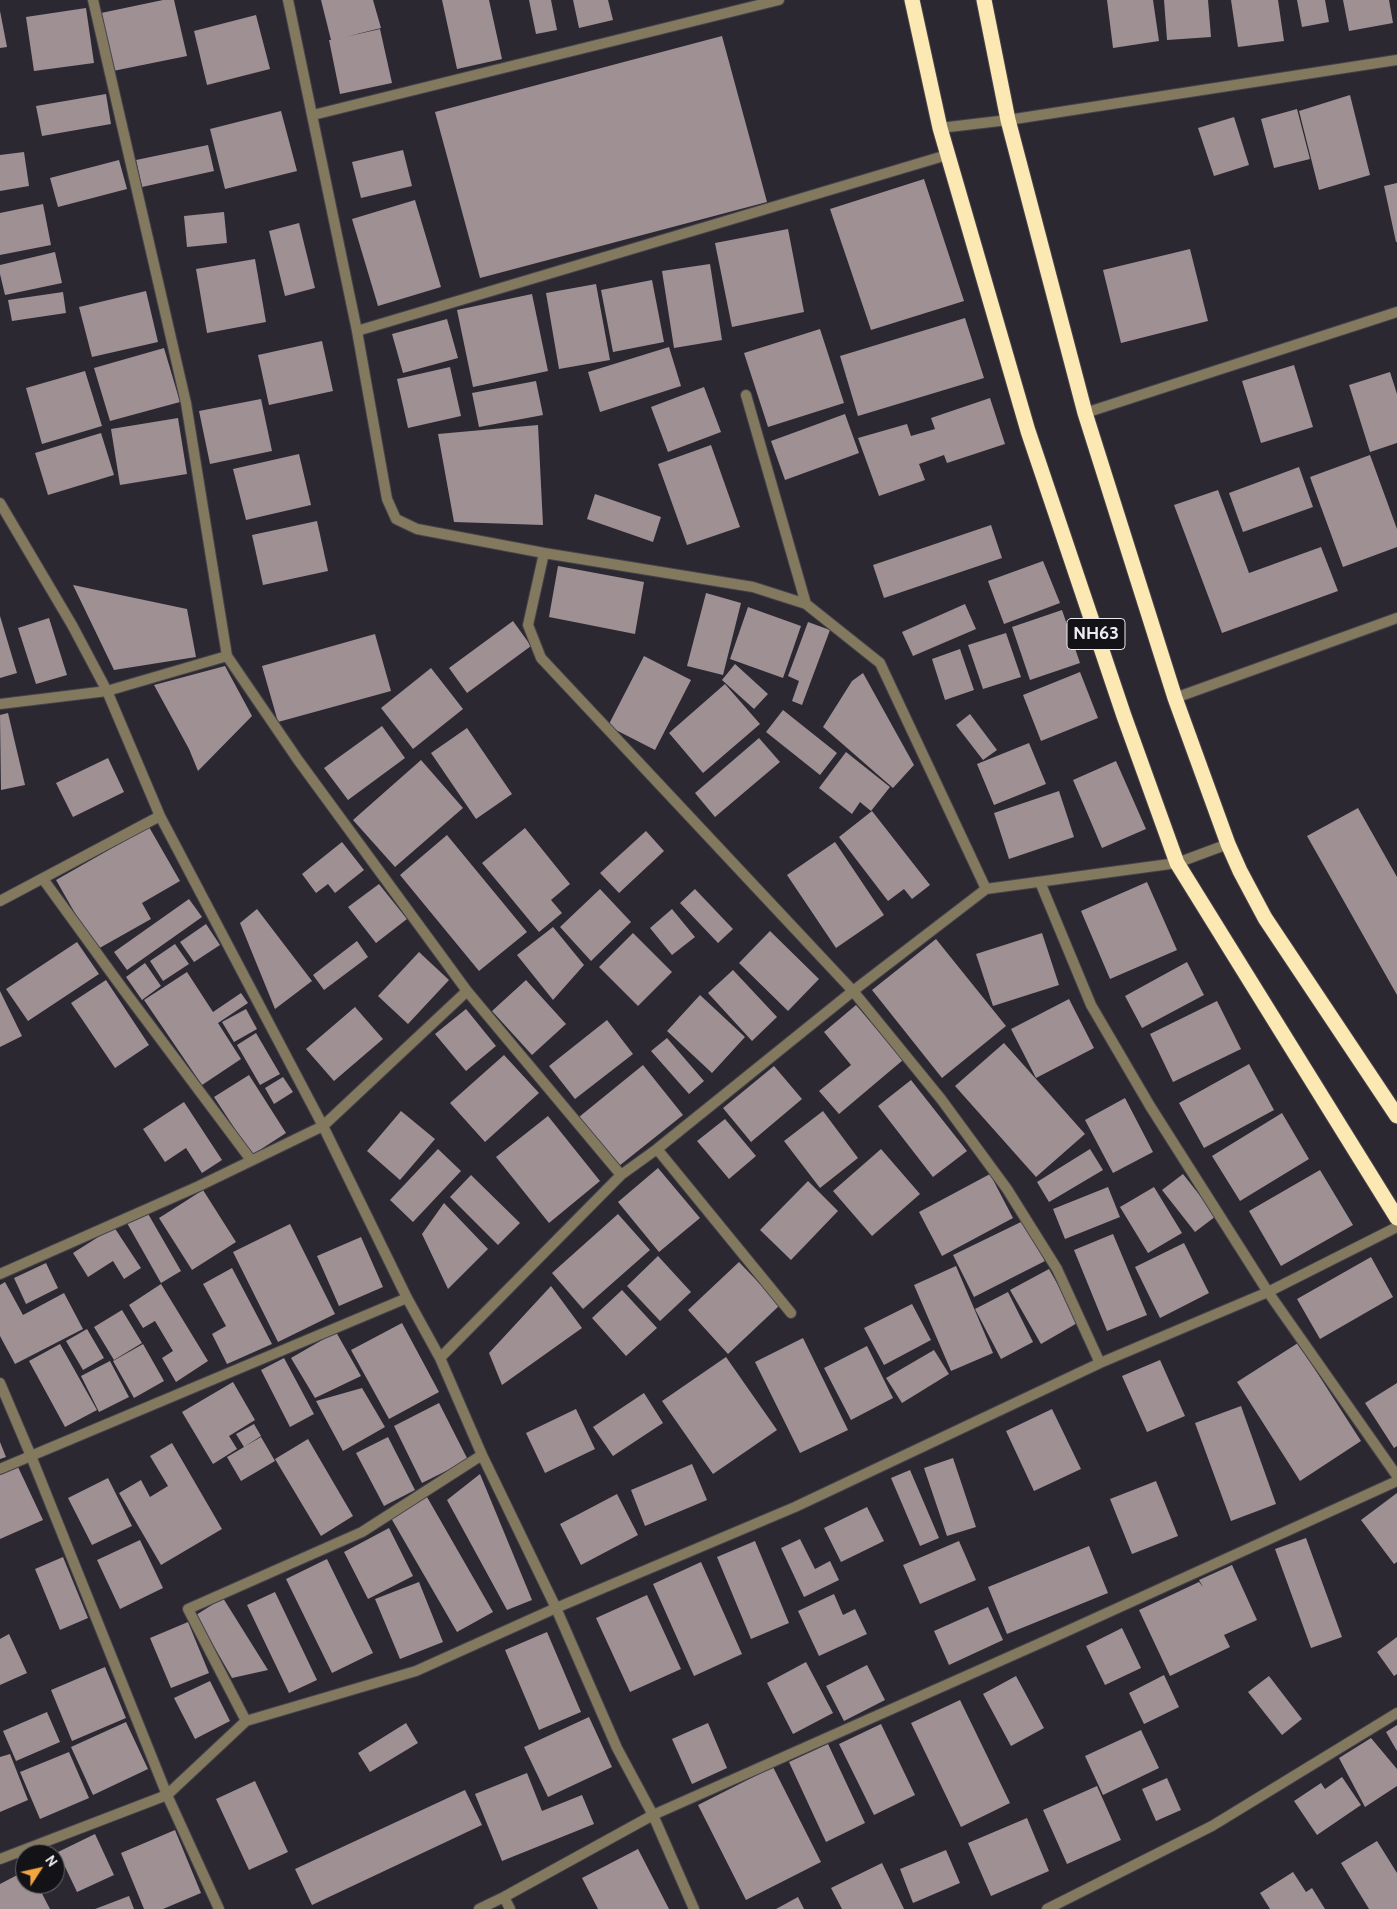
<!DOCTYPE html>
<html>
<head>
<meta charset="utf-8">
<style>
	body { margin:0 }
	#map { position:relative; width:1397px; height:1909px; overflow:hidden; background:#2b2832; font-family:Cabin,sans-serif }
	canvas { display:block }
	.north { position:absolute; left:15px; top:1844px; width:50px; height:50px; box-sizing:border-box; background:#131216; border:1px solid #6b696e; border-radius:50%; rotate:55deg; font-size:14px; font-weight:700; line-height:20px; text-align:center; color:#eeecf3 }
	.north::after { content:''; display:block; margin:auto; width:18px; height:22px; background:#f2a541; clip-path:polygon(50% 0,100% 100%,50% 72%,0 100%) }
</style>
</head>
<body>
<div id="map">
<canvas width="1397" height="1909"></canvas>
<div class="north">N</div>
</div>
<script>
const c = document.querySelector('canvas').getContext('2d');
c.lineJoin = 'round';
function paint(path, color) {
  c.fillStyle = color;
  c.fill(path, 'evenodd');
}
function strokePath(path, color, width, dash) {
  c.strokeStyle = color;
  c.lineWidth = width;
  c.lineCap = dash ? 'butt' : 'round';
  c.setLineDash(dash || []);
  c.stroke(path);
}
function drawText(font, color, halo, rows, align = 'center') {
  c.font = font + ' Cabin,sans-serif';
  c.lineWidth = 5;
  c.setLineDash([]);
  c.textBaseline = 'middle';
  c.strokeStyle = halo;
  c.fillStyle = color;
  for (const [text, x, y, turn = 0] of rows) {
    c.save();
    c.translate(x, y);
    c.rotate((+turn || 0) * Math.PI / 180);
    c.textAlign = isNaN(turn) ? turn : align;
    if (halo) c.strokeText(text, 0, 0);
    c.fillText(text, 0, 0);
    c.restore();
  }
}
const building = new Path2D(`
	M163,0h11l13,56 -74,15 -12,-58z
	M321,0h52l8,28 -36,9 35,-8 12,54 -52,11 -11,-54h2z
	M442,0h47l13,59 -45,10z
	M529,0h22l6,30 -21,4z
	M573,0h35l5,20 -34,8z
	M1107,0h46l6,41 -46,7z
	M1164,0h44l3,37 -44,3z
	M1231,0h47l6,41 -46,6z
	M1297,0h28l4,22 -27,5z
	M1343,0h46l4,23 -44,8z
	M86,8l8,55 -60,8 -8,-54z
	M0,11l7,36 -7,1z
	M256,15l14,54 -63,16 -13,-54z
	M722,36l45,166 -287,76 -45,-166z
	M106,94l5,30 -69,12 -6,-30z
	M1350,95l20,80 -51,15 -20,-79z
	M1297,109l13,50 -36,9 -13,-49z
	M281,111l16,60 -72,18 -15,-60z
	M1234,117l15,48 -35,11 -16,-48z
	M208,145l6,26 -72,16 -6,-27z
	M403,150l9,36 -51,12 -9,-36z
	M24,152l5,34 -29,5v-36z
	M119,160l8,29 -69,18 -8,-29z
	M924,179l40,122 -93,29 -41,-121z
	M1397,183v59h-1l-12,-56z
	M415,200l26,87 -63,19 -26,-87z
	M43,204l8,41 -51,10v-42z
	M224,212l3,31 -40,4 -3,-31z
	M299,223l16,65 -30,8 -16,-65z
	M788,229l16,83 -72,15 -17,-84z
	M1190,249l18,72 -87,22 -18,-73z
	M55,252l7,31 -57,12 -5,-21v-9z
	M255,259l11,63 -59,11 -11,-64z
	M710,264l12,76 -48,8 -12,-77z
	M652,280l12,62 -51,10 -12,-62z
	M596,284l14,76 -51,9 -13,-76z
	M146,291l12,51 -66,15 -13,-50z
	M63,292l3,21 -54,8 -4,-21z
	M532,294l16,77 -75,16 -16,-77z
	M965,318l19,60 -126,38 -18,-60z
	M447,319l11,39 -55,15 -11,-39z
	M820,329l24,74 -76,24 -24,-74z
	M322,341l11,50 -64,14 -11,-50z
	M669,347l12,39 -81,26 -12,-40z
	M164,348l16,54 -70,19 -16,-53z
	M1294,365l19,62 -52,16 -19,-62z
	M450,367l11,49 -53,12 -11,-49z
	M85,371l17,55 -60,18 -16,-56z
	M1390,372l7,22v49l-27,9 -21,-67z
	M536,381l7,34 -64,12 -7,-34z
	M704,387l17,45 -53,20 -17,-45z
	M990,398l15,46 -58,19 -3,-8 -25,9 6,16 -46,16 -21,-58 49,-14 4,12 24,-7 -4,-11z
	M261,399l11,52 -62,13 -11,-53z
	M845,414l14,39 -74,27 -14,-39z
	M178,418l9,56 -67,11 -9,-56z
	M538,425l5,100 -89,-3 -16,-88z
	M101,433l13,42 -66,20 -13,-42z
	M711,445l29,82 -53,18 -29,-81z
	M299,454l12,51 -65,15 -13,-51z
	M1370,455l27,74v18l-54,20 -33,-90z
	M1299,467l14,40 -70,25 -14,-39z
	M1218,490l31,83 72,-26 17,44 -116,42 -48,-128z
	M595,494l66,23 -8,25 -66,-23z
	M317,521l11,50 -65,14 -11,-50z
	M991,525l11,33 -118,40 -11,-33z
	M1043,561l17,42 -56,21 -16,-43z
	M558,566l86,16 -9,52 -86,-17z
	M73,585l114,24 9,48 -82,13z
	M706,593l35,10 -18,72 -36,-9z
	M965,604l11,25 -63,27 -11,-24z
	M748,607l53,19 -18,52 -53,-19z
	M1062,610l18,53 -50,17 -18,-53z
	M0,616l17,57 -17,5z
	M49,618l18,57 -31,9 -18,-56z
	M513,621l18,25 -64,47 -18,-25z
	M808,622l22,8 -28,75 -10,-4 7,-20 -11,-5z
	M1006,633l15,44 -38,12 -15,-44z
	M375,634l16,57 -113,31 -16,-56z
	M960,649l14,41 -29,10 -13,-41z
	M644,656l47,24 -36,70 -47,-24z
	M735,664l33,30 -14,15 -32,-29z
	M225,666l27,50 -54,55 -9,-22 -35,-64z
	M431,668l32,41 -50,40 -32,-41z
	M1080,672l18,46 -57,23 -18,-46z
	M863,673l51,92 -21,23 -70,-61 29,-46z
	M725,684l35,40 -57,49 -34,-40z
	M783,710l54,43 -17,22 -54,-43z
	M8,713l17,72 -24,5 -1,-75z
	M970,714l27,36 -14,10 -27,-35z
	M382,726l23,32 -57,42 -24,-32z
	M467,728l45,66 -36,25 -45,-66z
	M759,738l21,24 -65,55 -20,-24z
	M1029,743l17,41 -52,21 -17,-41z
	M846,752l44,35 -19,24 -11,-9 -8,12 -33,-26z
	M108,758l16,34 -51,25 -17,-34z
	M421,760l42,48 -68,59 -42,-47z
	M1116,761l30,68 -44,19 -29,-68z
	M1059,791l15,46 -65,22 -15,-46z
	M1358,808l39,69v118l-90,-159z
	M872,811l58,74 -18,14 -8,-10 -16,12 -49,-64z
	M149,827l31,54 -38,22 9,16 -55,31 -40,-70z
	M525,828l45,56 -19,16 11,13 -23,19 -57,-69z
	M646,831l18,20 -45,42 -19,-20z
	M447,835l80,97 -48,39 -79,-96z
	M342,842l22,28 -29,23 -7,-9 -12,9 -14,-19z
	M835,842l49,73 -48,33 -49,-73z
	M1147,882l30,68 -67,29 -29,-68z
	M379,884l28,35 -31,24 -28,-36z
	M600,889l31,33 -40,39 -31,-34z
	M695,889l38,40 -15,14 -38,-40z
	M189,899l13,18 -75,53 -13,-18z
	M257,909l55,72 -37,28 -35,-86z
	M672,909l23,28 -23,18 -22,-27z
	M206,924l14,21 -26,17 -14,-20z
	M553,927l31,38 -31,35 -36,-45z
	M770,931l49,48 -31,32 -49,-48z
	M633,933l39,39 -34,34 -39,-39z
	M1042,933l17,52 -66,21 -17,-52z
	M936,939l70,87 -64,52 -70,-88z
	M357,941l11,16 -44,33 -11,-15z
	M77,942l22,32 -71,47 -22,-32z
	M175,944l14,20 -26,17 -13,-20z
	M419,952l30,28 -41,44 -30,-28z
	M1187,962l17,33 -62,33 -17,-32z
	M145,963l16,23 -19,14 -16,-23z
	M733,970l44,47 -25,24 -44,-48z
	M187,972l26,40 28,-19 7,10 -30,20 23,36 -39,26 -58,-85z
	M106,980l43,65 -34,23 -44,-65z
	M526,980l40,44 -34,31 -40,-44z
	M0,991l22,45 -22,11z
	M700,995l45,42 -33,36 -45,-42z
	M1069,999l25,49 -58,30 -25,-49z
	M1217,1001l24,48 -68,33 -23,-48z
	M856,1005l47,55 -64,54 -20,-23 32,-26 -27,-33z
	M355,1007l28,32 -49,42 -28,-32z
	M246,1009l11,20 -23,13 -12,-20z
	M466,1009l30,37 -30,25 -31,-37z
	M607,1020l26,34 -58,45 -26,-33z
	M256,1033l24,41 -20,11 -23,-40z
	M667,1038l37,43 -15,13 -38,-43z
	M1004,1043l81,91 -49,43 -81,-91z
	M504,1055l35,38 -54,49 -35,-39z
	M1249,1064l25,46 -70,38 -25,-45z
	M643,1065l40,50 -64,51 -40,-49z
	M774,1066l28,33 -51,43 -28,-34z
	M249,1075l37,58 -34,22 -38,-58z
	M283,1077l10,15 -19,12 -9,-16z
	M911,1080l56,71 -34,26 -55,-71z
	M1125,1098l28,54 -40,21 -28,-53z
	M184,1102l38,58 -20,13 -16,-25 -21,14 -22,-33z
	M401,1111l34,28 -35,41 -33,-29z
	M823,1111l35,47 -38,30 -36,-47z
	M1282,1113l27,46 -69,42 -28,-45z
	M548,1116l52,65 -51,42 -53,-66z
	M725,1119l31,37 -27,23 -32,-38z
	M438,1149l23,22 -48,51 -23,-22z
	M881,1149l39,45 -48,42 -39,-45z
	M1090,1149l13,21 -54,32 -12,-20z
	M658,1168l42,50 -41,34 -41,-50z
	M1320,1170l33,55 -72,41 -32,-55z
	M990,1174l23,44 -71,38 -23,-44z
	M1183,1174l33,42 -21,16 -33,-42z
	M471,1175l49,48 -22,22 -48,-48z
	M808,1181l30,30 -47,49 -31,-30z
	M1108,1187l12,30 -55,22 -12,-30z
	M1154,1187l28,46 -34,20 -28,-46z
	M203,1190l33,52 -44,28 -33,-52z
	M444,1203l44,46 -40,40 -26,-55z
	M147,1212l34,59 -20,12 -34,-60z
	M618,1214l32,36 -67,59 -31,-36z
	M1023,1221l22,40 -71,36 -21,-42z
	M290,1224l45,90 -57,28 -45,-90z
	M114,1227l27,41 -17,11 -11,-18 -25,16 -15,-24z
	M1113,1234l34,81 -40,16 -33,-81z
	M361,1237l22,50 -44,19 -22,-50z
	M1184,1243l25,50 -49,25 -25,-51z
	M658,1256l33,36 -31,29 -33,-35z
	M1371,1257l22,40 -73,42 -23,-40z
	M739,1262l41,43 -52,49 -40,-44z
	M46,1263l12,25 -32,16 -12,-26z
	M956,1266l37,87 -42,18 -37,-86z
	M232,1268l40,76 -45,20 -15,-30 14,-8 -23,-42z
	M1049,1269l30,53 -38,22 -31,-54z
	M5,1282l18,33 41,-22 19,36 -68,35 -15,-28v-51z
	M161,1284l47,77 -32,21 -14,-24 11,-7 -18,-30 -12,7 -14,-23z
	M551,1286l31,42 -80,57 -13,-32z
	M622,1290l35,38 -31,28 -34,-38z
	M1008,1292l25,50 -32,17 -26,-50z
	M912,1304l19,36 -47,25 -20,-37z
	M122,1310l20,33 -28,17 -20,-33z
	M402,1323l37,69 -50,27 -38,-69z
	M87,1329l17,29 -21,12 -17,-29z
	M336,1332l25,44 -46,22 -24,-40z
	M803,1338l45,92 -48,23 -45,-91z
	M1298,1343l63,98 -61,40 -63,-99z
	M60,1344l37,66 -32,17 -36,-66z
	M143,1344l21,37 -30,17 -21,-37z
	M867,1346l26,52 -42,22 -27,-52z
	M934,1350l15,24 -47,29 -16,-25z
	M726,1357l51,73 -64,44 -51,-73z
	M284,1358l30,56 -24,13 -29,-57z
	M1160,1360l25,56 -38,16 -25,-56z
	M110,1361l19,36 -30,15 -18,-36z
	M233,1382l22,38 -26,16 8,13 -24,15 -31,-52z
	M1397,1383v63l-3,2 -29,-45z
	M362,1388l23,39 -42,24 -27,-50z
	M644,1393l19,30 -50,33 -20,-29z
	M439,1403l29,57 -46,23 -28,-57z
	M1241,1406l35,98 -45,17 -36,-98z
	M576,1409l19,40 -50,24 -19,-40z
	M1052,1409l29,60 -47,22 -28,-60z
	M254,1424l7,12 -17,11 -8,-13z
	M261,1437l14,24 -34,20 -14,-24z
	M388,1437l27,53 -31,16 -28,-53z
	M308,1439l45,77 -32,20 -46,-77z
	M0,1442l6,15 -6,2z
	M172,1443l50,86 -61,36 -42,-72 22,-13 9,17 18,-11 -18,-30z
	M953,1458l23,69 -29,9 -23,-68z
	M692,1464l15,36 -62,26 -14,-36z
	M18,1467l25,53 -43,19v-64z
	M910,1470l29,68 -19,8 -29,-68z
	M480,1474l52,126 -25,10 -60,-110z
	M108,1478l24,48 -40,19 -24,-47z
	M1156,1481l22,55 -46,18 -22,-55z
	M1397,1493v69l-3,2 -33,-44z
	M617,1494l21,41 -57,30 -21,-41z
	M427,1497l66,115 -36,20 -66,-114z
	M867,1507l17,34 -43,21 -17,-34z
	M389,1528l24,48 -45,23 -24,-47z
	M1306,1538l36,99 -31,11 -36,-99z
	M800,1539l15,30 15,-8 9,19 -35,17 -23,-49z
	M140,1540l23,48 -43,21 -23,-49z
	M755,1541l34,82 -38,16 -34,-82z
	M959,1541l17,39 -56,24 -17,-39z
	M1089,1546l19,47 -101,41 -19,-47z
	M63,1557l25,61 -28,12 -25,-61z
	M327,1559l46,94 -41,20 -46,-94z
	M701,1562l41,92 -48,22 -41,-92z
	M1232,1565l25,55 -33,15 6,12 -60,29 -31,-66 60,-28 4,5 -4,-7z
	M419,1582l24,60 -43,17 -25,-60z
	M275,1592l42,88 -28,13 -42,-88z
	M834,1594l9,21 12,-6 12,25 -48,22 -21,-45z
	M647,1595l34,74 -51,23 -34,-74z
	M223,1598l45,72 -36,8 -36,-63z
	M988,1607l15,33 -54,25 -15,-34z
	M188,1622l21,51 -38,15 -21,-50z
	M1122,1628l19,40 -36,17 -19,-39z
	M547,1632l34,80 -42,18 -34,-80z
	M9,1634l18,39 -27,12v-46z
	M1397,1637v37l-3,2 -17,-24z
	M806,1662l27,51 -40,21 -26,-51z
	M867,1665l18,35 -41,21 -18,-35z
	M105,1667l21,51 -54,23 -21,-51z
	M1164,1675l15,32 -35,17 -15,-31z
	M1016,1676l28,52 -33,18 -28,-52z
	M1269,1676l33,43 -20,16 -34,-43z
	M210,1681l20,40 -35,18 -21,-41z
	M960,1700l50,103 -49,24 -50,-104z
	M47,1712l13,30 -44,19 -13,-30z
	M589,1717l23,50 -64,30 -24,-50z
	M126,1722l22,47 -55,26 -22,-48z
	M406,1723l12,20 -48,29 -12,-19z
	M708,1723l19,45 -35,16 -20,-45z
	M881,1724l34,71 -41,20 -35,-71z
	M1397,1725v26l-11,-19z
	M1141,1730l18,38 -56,27 -18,-39z
	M1371,1738l26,31v17l-32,21 -26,-49z
	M828,1744l37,79 -39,19 -37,-80z
	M69,1752l20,46 -49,21 -20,-47z
	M10,1754l18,46 -28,12v-55z
	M773,1767l48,95 -75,38 -48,-95z
	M527,1773l15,38 40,-16 12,29 -92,37 -27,-67z
	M1342,1777l19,28 -44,30 -23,-34 27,-18 4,6z
	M1167,1778l14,32 -25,11 -14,-32z
	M255,1781l33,71 -39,18 -33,-71z
	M1097,1786l24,54 -54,24 -24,-54z
	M465,1790l17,35 -170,80 -17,-36z
	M1027,1818l22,53 -58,25 -23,-53z
	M175,1830l26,63 -38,16h-19l-23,-56z
	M95,1834l19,41 -37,17 -19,-40z
	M1377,1841l20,32v36h-28l-28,-46z
	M638,1849l31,60h-71l-16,-31z
	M946,1850l14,33 -47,20 -13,-34z
	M882,1863l22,46h-62l-11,-21z
	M25,1871v13h12l13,25h-50v-25z
	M1293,1872l13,20 6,-4 13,21h-55l-10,-16z
	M129,1896l5,13h-39z
	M798,1897l6,12h-28z`);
const street = new Path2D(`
	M93,0l93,403 41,253
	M288,0l69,331 30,168 9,20 21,10 127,24 -16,72 13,33 312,333 133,-102 191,-26 51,-19
	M313,115l466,-115
	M940,128l68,-8 389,-60
	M357,331l590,-176
	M746,395l60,209
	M1085,413l312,-101
	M0,503l72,122 35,66 53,125 163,310 84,172 33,60 42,97 74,153 61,140 36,67 41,94
	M544,553l209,34 53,17 74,59 106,226
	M1175,698l222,-80
	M0,704l107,-13 120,-35 71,104 169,231
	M43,879l80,110 128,171
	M1040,882l51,123 59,101 118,186 129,184
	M0,901l160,-85
	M657,1149l134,164
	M0,1274l199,-88 124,-60 144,-135 154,184
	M440,1358l181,-183 36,-26 196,-158 88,108 66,90 50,80 43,94
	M0,1383l31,73 136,339 52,114
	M482,1455l-120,77 -174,77 58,112 170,-50 140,-63 239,-101 305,-144 168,-71 129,-65
	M0,1469l407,-171
	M0,1859l167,-64 79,-74
	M504,1897l6,12
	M479,1909l25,-12 149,-82 401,-178 343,-156
	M1047,1909l165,-83 185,-113`);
const highway = new Path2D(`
	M912,0l28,128 88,303 96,285 53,147 220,355
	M984,0l24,120 77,293 90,285 53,146 12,27 25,47 132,198`);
const shields = [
	[1096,634,58]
];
const shieldNames = [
	["NH63",1096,634]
];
paint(building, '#9f9094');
strokePath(street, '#46434d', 12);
strokePath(highway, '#46434d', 17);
strokePath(street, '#83795e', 10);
strokePath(highway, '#fce8b2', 15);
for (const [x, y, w] of shields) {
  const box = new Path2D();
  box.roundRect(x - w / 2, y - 15.5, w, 31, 4);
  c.fillStyle = '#131216';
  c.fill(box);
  strokePath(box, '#eeecf3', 1);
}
drawText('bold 18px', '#eeecf3', null, shieldNames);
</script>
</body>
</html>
